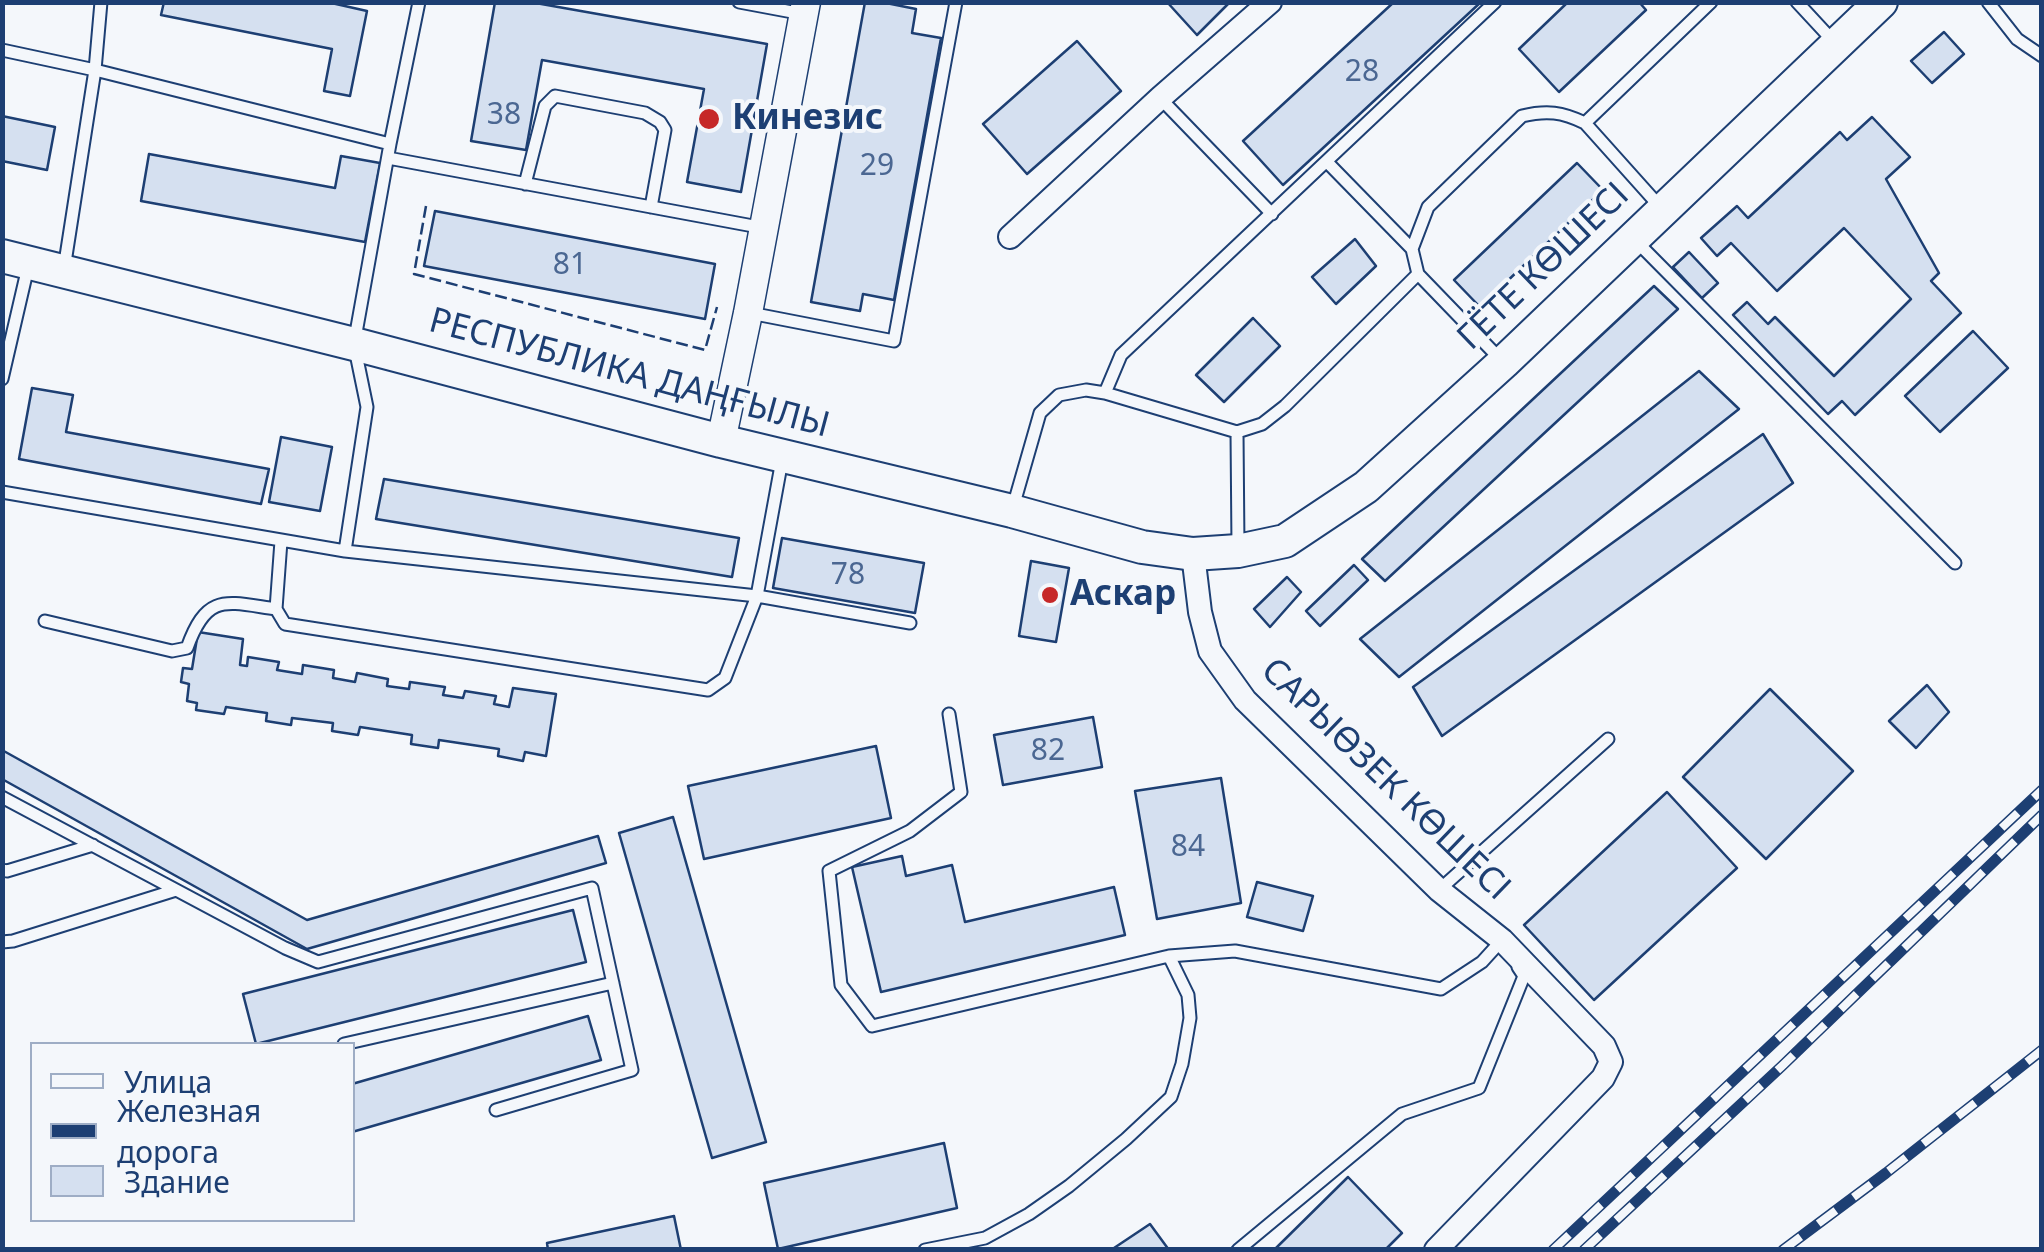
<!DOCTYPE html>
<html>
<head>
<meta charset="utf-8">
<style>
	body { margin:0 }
	#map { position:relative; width:2044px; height:1252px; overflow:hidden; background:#f4f7fb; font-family:"Noto Sans",sans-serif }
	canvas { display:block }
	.frame { position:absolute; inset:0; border:5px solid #1d3f73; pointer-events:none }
	.legend { position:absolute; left:30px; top:1042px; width:325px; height:180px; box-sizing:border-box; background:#f4f7fb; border:2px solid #9eadc5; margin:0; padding:12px 18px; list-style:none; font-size:30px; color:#1d3f73 }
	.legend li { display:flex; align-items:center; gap:20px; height:50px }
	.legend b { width:50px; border:2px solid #9eadc5 }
</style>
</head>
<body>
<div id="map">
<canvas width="2044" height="1252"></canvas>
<div class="frame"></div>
<ul class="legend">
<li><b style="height:12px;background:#f4f7fb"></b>Улица</li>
<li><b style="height:12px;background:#1d3f73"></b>Железная дорога</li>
<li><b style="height:28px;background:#d5e0f0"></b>Здание</li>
</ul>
</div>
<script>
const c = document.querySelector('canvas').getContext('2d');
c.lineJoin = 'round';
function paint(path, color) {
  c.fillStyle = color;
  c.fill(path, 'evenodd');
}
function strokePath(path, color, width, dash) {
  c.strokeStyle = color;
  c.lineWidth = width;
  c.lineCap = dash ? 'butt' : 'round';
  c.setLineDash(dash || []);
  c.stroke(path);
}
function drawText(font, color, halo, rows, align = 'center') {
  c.font = font + ' "Noto Sans",sans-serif';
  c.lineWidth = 8;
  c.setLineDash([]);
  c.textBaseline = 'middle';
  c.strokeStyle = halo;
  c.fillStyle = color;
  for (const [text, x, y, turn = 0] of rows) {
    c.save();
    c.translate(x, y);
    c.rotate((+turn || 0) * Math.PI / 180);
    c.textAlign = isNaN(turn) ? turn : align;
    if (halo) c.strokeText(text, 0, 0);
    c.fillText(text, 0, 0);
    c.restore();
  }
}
const building = new Path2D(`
	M164,2h163l40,9 -17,85 -26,-5 8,-42 -171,-34z
	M495,2h35l237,42 -26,148 -54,-10 17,-93 -162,-29 -16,90 -55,-9z
	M865,2h16l35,7 -4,24 29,5 -47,262 -31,-6 -3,17 -49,-9z
	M1167,2h63l-33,33z
	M1394,2h87l-198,183 -40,-44z
	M1568,2h71l7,8 -87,82 -40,-43z
	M1944,32l20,22 -32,29 -21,-22z
	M1077,41l44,50 -94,83 -44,-50z
	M2,116l53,11 -8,43 -45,-9z
	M1872,117l38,40 -24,22 53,94 -8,8 30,32 -106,102 -13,-14 -14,13 -95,-99 14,-13 21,22 7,-7 59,59 77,-77 -67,-71 -67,63 -46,-48 -14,13 -16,-18 36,-32 11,12 92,-86 7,8z
	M149,154l186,34 6,-32 39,7 -15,79 -224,-41z
	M1577,163l26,27 -123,117 -26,-27z
	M435,211l280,53 -10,55 -281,-53z
	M1355,239l21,27 -40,38 -24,-27z
	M1689,252l29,31 -16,15 -29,-31z
	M1654,286l24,23 -293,272 -23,-22z
	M1253,318l27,28 -56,56 -28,-27z
	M1973,331l35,37 -68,64 -35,-36z
	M1699,371l40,38 -340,268 -39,-38z
	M32,388l41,7 -7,37 203,37 -8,35 -242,-45z
	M1763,434l30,49 -351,253 -29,-49z
	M281,437l51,10 -12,64 -51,-9z
	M384,479l355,59 -7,39 -356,-58z
	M782,538l142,25 -9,50 -142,-25z
	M1031,561l38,7 -13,74 -37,-6z
	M1354,565l14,15 -48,46 -14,-15z
	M1287,577l14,15 -31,35 -16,-18z
	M198,632l45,7 -3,26 7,1 1,-9 31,5 -2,8 25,4 1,-9 31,5 -1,8 22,4 2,-9 31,6 -1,7 22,3 1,-7 35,5 -2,8 20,3 2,-7 31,5 -2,8 15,3 4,-19 43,6 -10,62 -21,-4 -2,9 -25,-5 1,-7 -60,-9 -1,8 -27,-4 1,-9 -52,-8 -2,8 -26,-4 1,-8 -41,-5 -1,7 -25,-4 1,-8 -41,-6 -2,7 -28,-4 1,-7 -10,-2 2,-17 -8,-2 2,-14 9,1z
	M1927,685l22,27 -33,36 -27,-27z
	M1770,689l83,82 -87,88 -83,-82z
	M1093,717l9,50 -99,18 -9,-50z
	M876,746l15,72 -187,41 -16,-73z
	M2,750l305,170 291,-84 8,27 -299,86 -305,-170z
	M1221,778l20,125 -84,16 -22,-128z
	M1667,792l70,76 -143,132 -70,-75z
	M673,817l93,325 -54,16 -93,-325z
	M902,856l4,20 46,-11 13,57 149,-35 11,48 -244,57 -29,-125z
	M1257,882l56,14 -10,35 -56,-14z
	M573,910l13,52 -330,82 -13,-50z
	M588,1016l13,44 -249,72v-48z
	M944,1143l13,65 -179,41 -14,-66z
	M1348,1177l54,56 -17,17h-111z
	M674,1216l7,34h-133l-1,-7z
	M1150,1224l19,26h-58z`);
const service = new Path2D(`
	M101,2l-6,68 295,74 -36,200 13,63 -22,144
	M739,2l64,12
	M1797,2l38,41
	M1988,2l29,37 25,17
	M2,50l93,20 -31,199
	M1160,98l112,116
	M1585,123l77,86
	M390,144l29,-142
	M388,158l376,70
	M1327,162l85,87
	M525,184l20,-78 10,-10 90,17 15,9 5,8 -14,77
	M1634,239l321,324
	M1418,274l84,87
	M750,313l144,28 62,-339
	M2,379l26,-112
	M1105,393l132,39
	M2,492l343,59 412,45 153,27
	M1013,507l27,-94 19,-18 27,-5 19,3 16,-38 374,-353
	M281,541l-5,68 9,15 423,66 17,-12 32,-82 25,-136
	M1238,547l-1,-115 25,-8 23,-18 133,-132 -6,-25 16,-42 94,-91c25,-6 40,-4 63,7l126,-121
	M45,621l127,30 15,-3c20,-56 39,-46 89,-39
	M949,714l12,78 -51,39 -81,40 12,114 31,41 297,-70 66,-5 206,38 41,-27 20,-22 1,2
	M2,797l283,151 33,14 274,-74 40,182 -136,40
	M2,870l5,1 86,-26
	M1439,890l169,-151
	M2,942l11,-1 163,-51
	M344,1044l269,-61
	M925,1250l60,-12 44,-24 40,-28 57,-47 45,-42 11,-33 8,-46 -2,-23 -19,-39
	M1238,1250l164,-136 77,-26 45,-112 -6,-9`);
const minor = new Path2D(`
	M1010,237l150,-139 110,-96
	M1193,554l7,58 10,39 35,49 194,190 63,50 102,106 7,16 -8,16 -167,172`);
const tertiary = new Path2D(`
	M721,441l27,-128 58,-311`);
const secondary = new Path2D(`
	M2,256l352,88 367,97 291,70 130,36 51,7 45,-3 47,-10 81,-54 138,-125 377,-360`);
const rail = new Path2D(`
	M1553,1250l489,-460
	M1584,1250l198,-184 260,-251
	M1783,1250l103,-77 156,-123`);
const fence = new Path2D(`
	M426,206l-12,68 291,76 12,-43`);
const markers = [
	[709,119,12,"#c62828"],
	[1050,595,10,"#c62828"]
];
const numberNames = [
	["28",1362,72],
	["38",504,115],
	["29",877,166],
	["81",570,265],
	["78",848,575],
	["82",1048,751],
	["84",1188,847]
];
const poiNames = [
	["Кинезис",732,119],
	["Аскар",1070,595]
];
const streetNames = [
	["ГЁТЕ КӨШЕСІ",1544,267,-44],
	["РЕСПУБЛИКА ДАҢҒЫЛЫ",629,374,15],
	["САРЫӨЗЕК КӨШЕСІ",1385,780,44]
];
paint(building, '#d5e0f0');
strokePath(building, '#1d3f73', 2.5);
strokePath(service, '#1d3f73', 15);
strokePath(minor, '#1d3f73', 26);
strokePath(tertiary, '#1d3f73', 31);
strokePath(secondary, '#1d3f73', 36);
strokePath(service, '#f4f7fb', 11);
strokePath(minor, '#f4f7fb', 22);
strokePath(tertiary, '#f4f7fb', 28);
strokePath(secondary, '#f4f7fb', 32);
strokePath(rail, '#1d3f73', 11);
strokePath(rail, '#f4f7fb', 8, [22]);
strokePath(fence, '#1d3f73', 2.5, [12, 5]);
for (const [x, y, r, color] of markers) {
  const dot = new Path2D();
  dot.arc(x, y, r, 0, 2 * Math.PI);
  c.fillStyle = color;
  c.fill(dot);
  strokePath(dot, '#f4f7fb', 4);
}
drawText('30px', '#4b6792', null, numberNames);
drawText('bold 35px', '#1d3f73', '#f4f7fb', poiNames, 'left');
drawText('35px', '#1d3f73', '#f4f7fb', streetNames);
</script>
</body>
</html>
